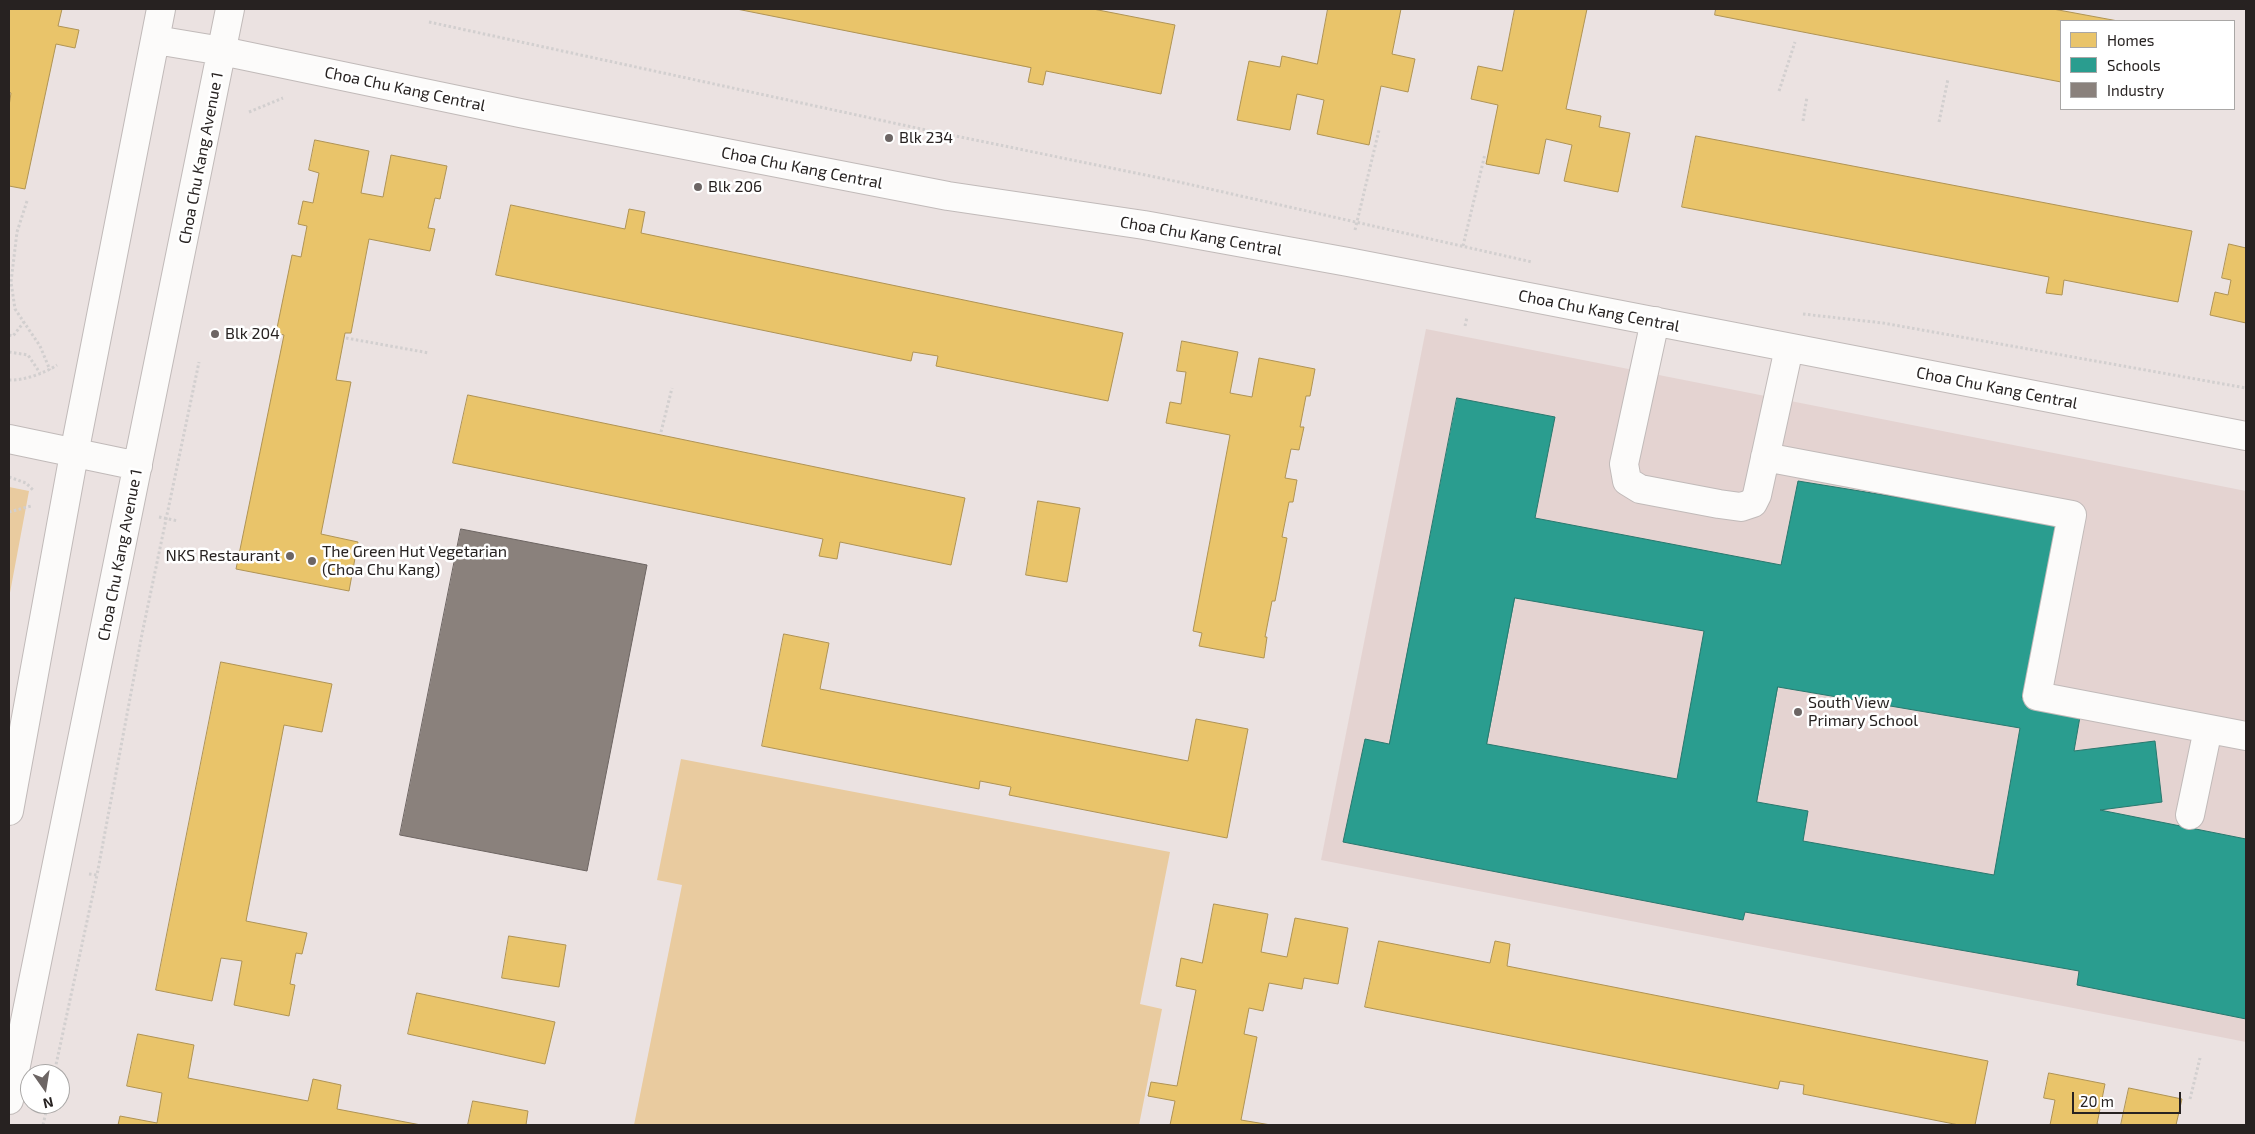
<!DOCTYPE html>
<html>
<head>
<meta charset="utf-8">
<style>
	body { margin:0 }
	#map { position:relative; width:2255px; height:1134px; overflow:hidden; background:#ebe2e1; font-family:"Exo 2",sans-serif }
	canvas { display:block }
	.frame { position:absolute; inset:0; border:10px solid #272221; pointer-events:none }
	.legend { position:absolute; left:2060px; top:20px; width:175px; height:90px; box-sizing:border-box; background:#fff; border:1px solid #a9a7a6; margin:0; padding:6px 9px; list-style:none; font-size:15px; color:#272221 }
	.legend li { display:flex; align-items:center; gap:10px; height:25px }
	.legend b { width:25px; border:1px solid #a9a7a6 }
	.north { position:absolute; left:20px; top:1064px; width:50px; height:50px; box-sizing:border-box; background:#fff; border:1px solid #a9a7a6; border-radius:50%; rotate:167deg; font-size:14px; font-weight:700; line-height:20px; text-align:center; color:#272221 }
	.north::after { content:''; display:block; margin:auto; width:18px; height:22px; background:#6c6564; clip-path:polygon(50% 0,100% 100%,50% 72%,0 100%) }
	.scale { position:absolute; left:2072px; top:1092px; width:109px; height:22px; box-sizing:border-box; border:2px solid #272221; border-top:0; padding-left:6px; font-size:15px; line-height:18px; white-space:nowrap; color:#272221; -webkit-text-stroke:4px #fff; paint-order:stroke }
</style>
</head>
<body>
<div id="map">
<canvas width="2255" height="1134"></canvas>
<div class="frame"></div>
<ul class="legend">
<li><b style="height:14px;background:#e9c46a"></b>Homes</li>
<li><b style="height:14px;background:#2a9d8f"></b>Schools</li>
<li><b style="height:14px;background:#8a817c"></b>Industry</li>
</ul>
<div class="north">N</div>
<div class="scale">20 m</div>
</div>
<script>
const c = document.querySelector('canvas').getContext('2d');
c.lineJoin = 'round';
function paint(path, color) {
  c.fillStyle = color;
  c.fill(path, 'evenodd');
}
function strokePath(path, color, width, dash) {
  c.strokeStyle = color;
  c.lineWidth = width;
  c.lineCap = dash ? 'butt' : 'round';
  c.setLineDash(dash || []);
  c.stroke(path);
}
function drawText(font, color, halo, rows, align = 'center') {
  c.font = font + ' "Exo 2",sans-serif';
  c.lineWidth = 5;
  c.setLineDash([]);
  c.textBaseline = 'middle';
  c.strokeStyle = halo;
  c.fillStyle = color;
  for (const [text, x, y, turn = 0] of rows) {
    c.save();
    c.translate(x, y);
    c.rotate((+turn || 0) * Math.PI / 180);
    c.textAlign = isNaN(turn) ? turn : align;
    if (halo) c.strokeText(text, 0, 0);
    c.fillText(text, 0, 0);
    c.restore();
  }
}
const built = new Path2D(`
	M1426,329l820,162v551l-925,-182z`);
const green = new Path2D(`
	M9,487l20,4 -20,107z
	M681,759l489,93 -30,152 22,5 -23,116h-505l48,-240 -25,-5z`);
const homes = new Path2D(`
	M9,9h53l-4,17 21,4 -4,18 -19,-4 -31,145 -16,-3v-80l2,-13 -2,-1z
	M737,9h356l82,16 -14,69 -115,-23 -3,14 -15,-3 3,-14z
	M1328,9h73l-9,45 23,5 -7,33 -27,-6 -12,59 -52,-11 7,-34 -27,-6 -7,36 -53,-10 12,-59 31,6 2,-11 35,8z
	M1515,9h72l-21,100 35,7 -2,11 31,6 -12,59 -54,-11 8,-36 -26,-6 -7,35 -53,-10 12,-59 -27,-6 7,-33 24,5z
	M1716,9h337l65,12h-57v61l-346,-67z
	M1696,136l496,95 -14,71 -114,-22 -2,15 -16,-2 3,-16 -367,-70z
	M315,140l54,11 -8,42 22,4 8,-42 56,11 -7,33 -5,-1 -7,30 7,1 -5,22 -61,-12 -18,94h-6l-9,47 15,2 -30,152 37,8 -9,49 -113,-22 48,-234 -8,-2 16,-78 9,2 6,-31 -9,-2 5,-23 10,2 6,-30 -10,-3z
	M511,205l114,24 4,-20 16,3 -4,21 482,100 -15,68 -172,-35 2,-10 -25,-4 -2,9 -415,-86z
	M2229,244l17,4v75l-36,-8 5,-23 13,3 3,-15 -9,-2z
	M1182,341l56,11 -8,41 22,4 7,-39 56,11 -5,27h-4l-6,31h4l-5,23 -8,-1 -6,29 12,2 -4,22h-4l-7,35 5,1 -12,63h-3l-7,36h2l-3,21 -65,-12 3,-13 -9,-2 37,-196 -64,-12 4,-21 11,2 5,-32 -9,-1z
	M468,395l497,103 -14,67 -111,-23 -3,17 -18,-3 4,-17 -370,-76z
	M1038,501l42,7 -13,74 -41,-7z
	M784,634l45,9 -9,46 368,72 8,-42 52,10 -21,109 -218,-43 2,-8 -31,-6 -1,8 -217,-43z
	M221,662l111,22 -10,48 -38,-7 -38,196 61,12 -5,21 -6,-1 -6,31 5,1 -6,31 -55,-11 8,-44 -21,-3 -9,43 -56,-11z
	M1214,904l54,10 -7,38 26,5 8,-39 53,10 -10,56 -34,-6 -2,11 -33,-6 -6,28 -14,-3 -5,26 13,3 -16,83 30,5h-101l5,-24 -27,-5 3,-14 26,4 19,-96 -20,-4 5,-28 21,5z
	M509,936l57,9 -7,42 -57,-9z
	M1379,941l111,22 5,-22 15,3 -3,22 481,95 -13,64h-16l-156,-31 1,-9 -24,-4 -2,8 -413,-82z
	M417,993l138,29 -10,42 -137,-30z
	M138,1034l56,11 -6,33 120,23 5,-22 28,6 -4,24 84,16h-303l2,-9 37,7 5,-30 -35,-7z
	M2049,1073l56,11 -8,40 6,1h-53l5,-25 -11,-2z
	M2129,1088l53,11 -6,26h-55z
	M473,1101l55,10 -2,14h-58z`);
const schools = new Path2D(`
	M1457,398l98,19 -20,101 246,47 17,-84 259,42 -35,175 59,13 -7,40 81,-10 7,61 -62,8 146,29v180l-169,-34 2,-14 -334,-59 -2,8 -400,-78 22,-103 24,5zM1515,598l189,33 -27,148 -190,-35zM1778,687l242,41 -26,147 -191,-34 5,-30 -51,-9z`);
const industry = new Path2D(`
	M461,529l186,36 -60,306 -187,-36z`);
const path = new Path2D(`
	M429,22l483,105 267,55 353,80
	M1779,91l16,-49
	M249,112l34,-14
	M1803,121l4,-24
	M1939,122l9,-43
	M27,201l-10,31 -6,50 4,27 25,37 10,24
	M1355,230l24,-100
	M1463,246l22,-92
	M1803,314l80,9 363,65
	M1465,326l2,-9
	M9,335l4,1 11,-14
	M346,338l83,15
	M9,352l19,3 12,18
	M9,380c14,1 36,-7 48,-15
	M661,432l11,-44
	M9,477l17,6 8,8
	M9,512l22,-6
	M159,517l19,4
	M89,874l8,1 45,-241 57,-272
	M54,1074l43,-199
	M2190,1099l10,-41
	M43,1125l5,-21`);
const minor = new Path2D(`
	M156,40l66,11 298,62 428,83 196,29 204,37 898,174
	M1655,321l-31,143 3,17 13,8 79,15 22,3 12,-4 4,-8 32,-147
	M9,439l129,27
	M1765,457l307,58 -35,181 209,40
	M9,811l65,-357 87,-445
	M2190,815l18,-86
	M9,1100l221,-1091`);
const markers = [
	[889,138,5,"#6c6564"],
	[698,187,5,"#6c6564"],
	[215,334,5,"#6c6564"],
	[290,556,5,"#6c6564"],
	[312,561,5,"#6c6564"],
	[1798,712,5,"#6c6564"]
];
const streetNames = [
	["Choa Chu Kang Central",405,89,12],
	["Choa Chu Kang Avenue 1",201,158,-79],
	["Choa Chu Kang Central",802,168,11],
	["Choa Chu Kang Central",1201,236,10],
	["Choa Chu Kang Central",1599,311,11],
	["Choa Chu Kang Central",1997,388,11],
	["Choa Chu Kang Avenue 1",120,555,-79]
];
const poiNames = [
	["Blk 234",899,138],
	["Blk 206",708,187],
	["Blk 204",225,334],
	["The Green Hut Vegetarian",322,552],
	["(Choa Chu Kang)",322,570],
	["NKS Restaurant",280,556,"right"],
	["South View",1808,703],
	["Primary School",1808,721]
];
paint(built, '#e4d3d1');
paint(green, '#e9cb9f');
paint(homes, '#e9c46a');
strokePath(homes, '#af9354', 1);
paint(schools, '#2a9d8f');
strokePath(schools, '#29786e', 1);
paint(industry, '#8a817c');
strokePath(industry, '#6c6461', 1);
strokePath(minor, '#c1bab9', 30);
strokePath(path, '#d2cfcf', 3, [2.5, 2.5]);
strokePath(minor, '#fcfbfa', 28);
for (const [x, y, r, color] of markers) {
  const dot = new Path2D();
  dot.arc(x, y, r, 0, 2 * Math.PI);
  c.fillStyle = color;
  c.fill(dot);
  strokePath(dot, '#fff', 2);
}
drawText('16px', '#272221', '#fff', streetNames);
drawText('16px', '#272221', '#fff', poiNames, 'left');
</script>
</body>
</html>
